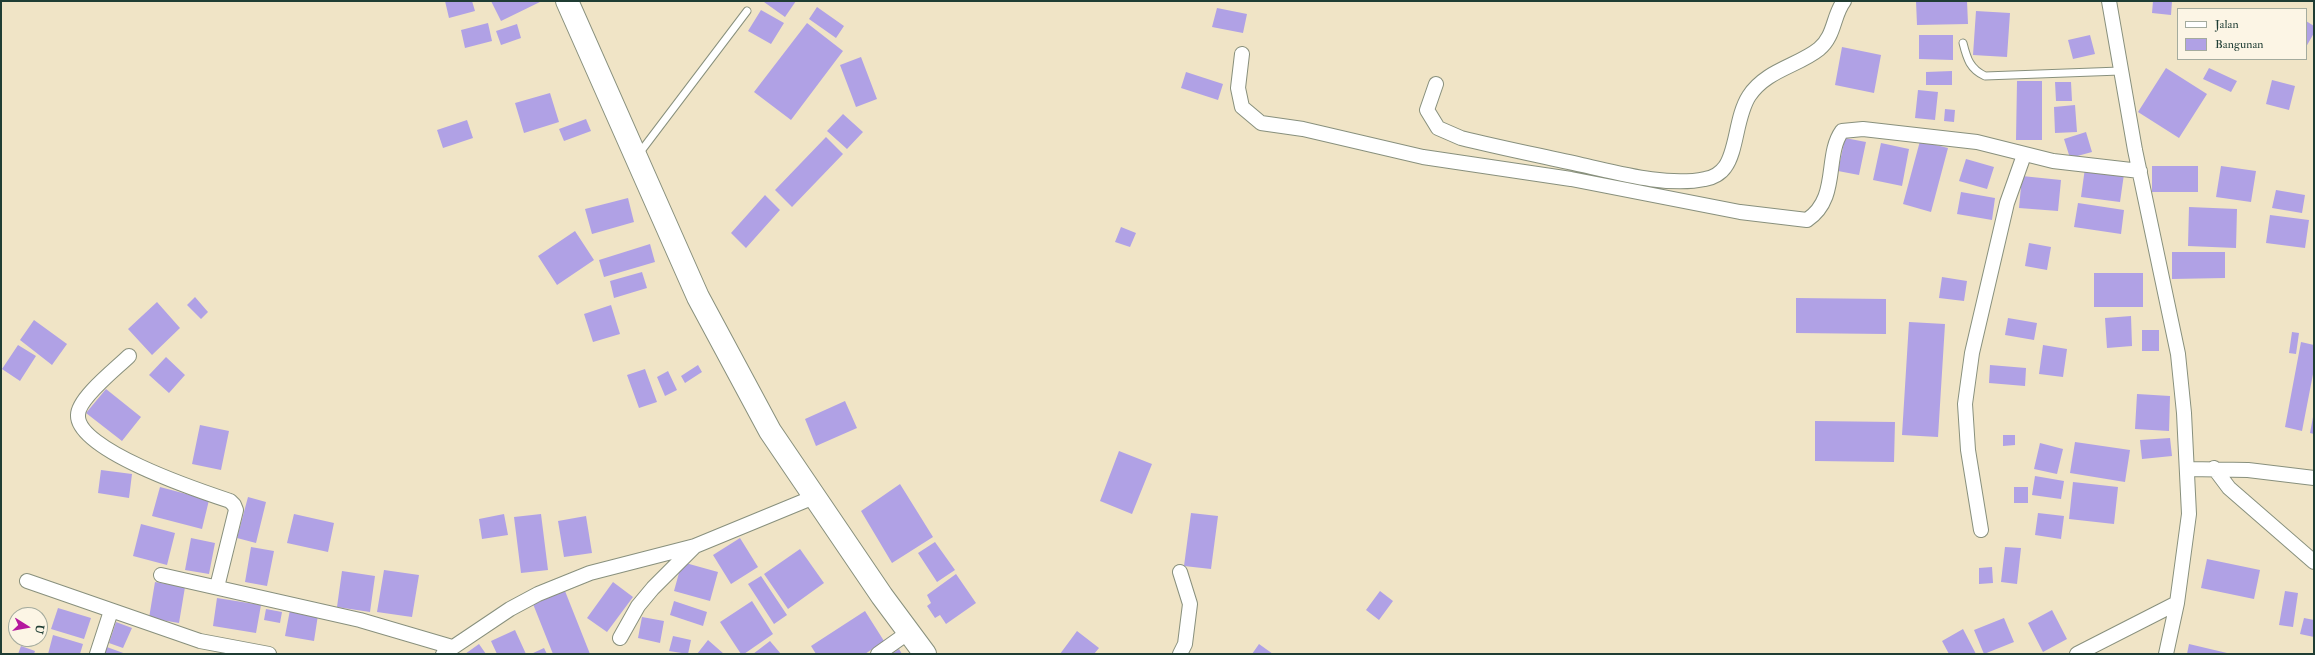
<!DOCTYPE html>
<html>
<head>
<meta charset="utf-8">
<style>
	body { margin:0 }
	#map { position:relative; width:2315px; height:655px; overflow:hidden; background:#f0e4c6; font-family:"IM FELL Double Pica",serif }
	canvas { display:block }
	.frame { position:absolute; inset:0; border:2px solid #1f3d34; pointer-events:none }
	.legend { position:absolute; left:2177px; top:8px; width:130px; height:52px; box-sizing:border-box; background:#fcf5e5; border:1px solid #a4ab9e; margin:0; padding:5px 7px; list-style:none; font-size:12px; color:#1f3d34 }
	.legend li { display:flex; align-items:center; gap:8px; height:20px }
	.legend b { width:20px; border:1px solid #a4ab9e }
	.north { position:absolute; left:8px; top:607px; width:40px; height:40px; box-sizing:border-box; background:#fcf5e5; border:1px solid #a4ab9e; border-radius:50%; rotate:101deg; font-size:11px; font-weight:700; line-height:16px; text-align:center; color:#1f3d34 }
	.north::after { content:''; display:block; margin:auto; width:14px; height:18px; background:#b5179e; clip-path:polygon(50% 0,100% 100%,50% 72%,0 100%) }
</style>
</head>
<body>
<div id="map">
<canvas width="2315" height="655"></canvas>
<div class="frame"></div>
<ul class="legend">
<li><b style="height:5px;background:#fff"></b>Jalan</li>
<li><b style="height:11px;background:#b0a1e5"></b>Bangunan</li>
</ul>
<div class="north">U</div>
</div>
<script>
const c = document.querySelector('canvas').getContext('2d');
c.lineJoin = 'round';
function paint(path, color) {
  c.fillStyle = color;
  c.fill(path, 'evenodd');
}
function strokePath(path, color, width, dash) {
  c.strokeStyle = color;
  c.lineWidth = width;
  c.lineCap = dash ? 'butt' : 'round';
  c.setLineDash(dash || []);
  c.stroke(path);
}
const building = new Path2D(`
	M445,1h27l3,10 -26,7z
	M491,1h51l-41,20z
	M765,1h31l-11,16 -21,-15z
	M1916,1h51l1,23 -51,1z
	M2153,1h19l-1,14 -19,-2z
	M817,7l27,19 -8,12 -27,-19z
	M1217,8l30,6 -4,19 -31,-6z
	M761,10l23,13 -13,21 -23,-13z
	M1976,11l34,2 -3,44 -34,-2z
	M2306,21l8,5v7l-8,14z
	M488,23l4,18 -27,7 -4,-18z
	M807,23l36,28 -52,69 -37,-28z
	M517,24l4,14 -20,7 -5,-14z
	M1919,35h34v25l-34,-1z
	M2090,35l5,19 -22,5 -5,-19z
	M1842,47l39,8 -7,38 -39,-8z
	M861,57l16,42 -21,8 -16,-42z
	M2166,68l41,26 -28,44 -41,-26z
	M2209,68l28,13 -6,11 -28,-13z
	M1952,71v14h-26v-13z
	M1186,72l37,12 -5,16 -37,-12z
	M2272,80l23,6 -6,24 -23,-6z
	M2017,81h25v59h-26z
	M2055,82h16l1,19h-16z
	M1918,90l20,2 -3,28 -20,-2z
	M550,93l9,29 -35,11 -9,-30z
	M2075,105l2,27 -22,1 -1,-26z
	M1945,109l10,1 -1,12 -10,-1z
	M843,114l20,18 -16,17 -20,-18z
	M586,119l5,12 -27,10 -5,-12z
	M467,120l6,18 -30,10 -6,-18z
	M2086,132l6,20 -22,6 -6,-19z
	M826,137l17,17 -51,53 -17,-17z
	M1845,138l21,4 -7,33 -21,-4z
	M1920,141l28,7 -17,64 -28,-8z
	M1881,143l28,6 -7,37 -29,-6z
	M1966,159l28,8 -7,22 -28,-8z
	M2152,166h46v26h-46z
	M2221,166l35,5 -5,31 -35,-5z
	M2085,168l39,6 -4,28 -39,-5z
	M2022,176l39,4 -3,31 -39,-3z
	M2276,190l29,5 -3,18 -30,-5z
	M1961,192l34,6 -3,22 -35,-6z
	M765,195l15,15 -34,38 -15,-15z
	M628,198l6,24 -42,12 -7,-25z
	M2078,203l46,7 -3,24 -47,-7z
	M2189,207l48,2 -1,39 -48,-2z
	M2270,215l39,5 -4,28 -39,-5z
	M1121,227l15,6 -6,14 -15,-5z
	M575,231l19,29 -37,25 -19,-29z
	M2029,243l22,4 -4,23 -22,-4z
	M650,244l5,18 -51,15 -5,-17z
	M2172,252h53v26l-53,1z
	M642,272l5,16 -33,10 -4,-17z
	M2094,273h49v34h-49z
	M1942,277l25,4 -3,20 -25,-3z
	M195,297l13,15 -7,7 -14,-14z
	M1796,298l90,1v35l-90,-1z
	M157,302l23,26 -28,27 -24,-26z
	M611,305l9,29 -27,8 -9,-28z
	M2131,316l1,30 -25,2 -2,-30z
	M2008,318l29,5 -3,17 -29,-5z
	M34,320l33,24 -15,21 -32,-25z
	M1909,322l36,2 -7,113 -36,-2z
	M2142,330h17v21h-17z
	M2292,332l7,1 -3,21 -7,-1z
	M2301,342l13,3v24l-12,62 -17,-4z
	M18,345l18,11 -16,25 -18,-12z
	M2043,345l24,4 -4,28 -24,-3z
	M166,357l19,18 -16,18 -20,-18z
	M698,365l4,7 -17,11 -4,-7z
	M1990,365l36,3 -1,18 -36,-3z
	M645,369l12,33 -18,6 -12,-33z
	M668,371l9,19 -12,6 -8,-19z
	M106,389l35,28 -19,24 -36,-28z
	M2137,394l33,2 -1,35 -34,-2z
	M845,401l12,27 -41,18 -11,-27z
	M2313,417h1v17l-4,-1z
	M1815,421l80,1 -1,40 -79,-1z
	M200,425l29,6 -8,39 -29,-6z
	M2003,435h12v10l-12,1z
	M2170,438l2,18 -30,3 -2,-19z
	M2075,442l55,8 -5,32 -55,-9z
	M2040,443l23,6 -6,25 -23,-5z
	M1119,451l33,13 -20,50 -32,-13z
	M101,470l31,4 -3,24 -31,-5z
	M2035,476l29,5 -3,18 -29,-4z
	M2073,482l45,5 -4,37 -45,-5z
	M900,484l33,53 -41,26 -31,-52z
	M160,487l49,13 -7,29 -50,-13z
	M2014,487h14v16h-14z
	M248,497l18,5 -10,41 -19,-5z
	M1191,513l27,3 -7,53 -27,-3z
	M2038,513l26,3 -3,23 -26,-4z
	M294,514l40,9 -6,29 -41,-9z
	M504,514l4,21 -26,4 -3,-20z
	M541,514l7,56 -27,3 -7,-56z
	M586,516l6,37 -28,4 -6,-36z
	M141,524l34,9 -8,32 -34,-9z
	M191,538l24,5 -6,31 -24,-4z
	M740,538l18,29 -27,17 -18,-29z
	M935,542l20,28 -18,12 -19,-29z
	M251,547l23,4 -7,35 -22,-4z
	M2005,547l16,1 -4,36 -16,-2z
	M800,549l24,34 -36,26 -24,-35z
	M2207,559l53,11 -6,29 -53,-11z
	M682,562l36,10 -8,29 -36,-10z
	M1992,567l1,16 -14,1v-16z
	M384,570l35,5 -7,42 -35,-5z
	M342,571l33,5 -5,36 -33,-5z
	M956,574l20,29 -30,21 -6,-9 -5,3 -8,-12 4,-3 -4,-8z
	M761,576l26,39 -13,9 -26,-40z
	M155,582l30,5 -6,36 -30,-5z
	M613,582l20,15 -26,35 -20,-14z
	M565,591l25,63h-37l-20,-50z
	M1380,591l13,10 -14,19 -13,-10z
	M2285,591l13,2 -5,34 -14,-2z
	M217,598l44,7 -5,28 -43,-7z
	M674,601l33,11 -4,14 -33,-11z
	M752,601l21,33 -29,20h-3l-21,-32z
	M58,608l33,10 -7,21 -33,-10z
	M266,609l16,3 -2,11 -16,-3z
	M290,610l28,5 -4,26 -29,-5z
	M2052,610l15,29 -24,13 -15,-29z
	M865,611l19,30 -19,13h-49l-5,-8z
	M642,617l22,4 -4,22 -22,-5z
	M2004,618l10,24 -30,12 -10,-24z
	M2304,618l10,2v17l-14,-3z
	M116,622l16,6 -9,20 -14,-5z
	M1963,629l13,25h-27l-7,-13z
	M515,630l11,24h-29l-6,-13z
	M1077,631l22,17 -5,6h-34z
	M53,635l30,9 -3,10h-32z
	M673,636l18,4 -3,14 -19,-3z
	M708,640l16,14h-27z
	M770,641l11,13h-28z
	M479,644l7,10h-21z
	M1259,644l14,10h-21z
	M2189,644l38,9v1h-40z
	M21,646l14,5 -1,3h-16z
	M104,646l22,8h-25z
	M544,648l3,6h-16z
	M899,649l3,5h-10z`);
const lane = new Path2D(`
	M1963,43c4,16 7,26 22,33l135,-5
	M638,155l109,-144`);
const street = new Path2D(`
	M2109,1l26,149 43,204 6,59 5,101 -12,89 -11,51
	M1242,54l-4,34 4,19 19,16 42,6 120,28 148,22 169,33 67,8c33,-22 17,-64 35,-89l21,-2 114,13 76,19 87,10
	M1436,84l-9,26 11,18 23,10c40,10 81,18 121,27 36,8 86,22 123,14 8,-1 16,-6 20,-12 12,-16 11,-51 24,-71 17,-26 49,-30 70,-47 16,-13 14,-34 25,-48
	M129,356c-12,12 -51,42 -51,59 -2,35 122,76 152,86l4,4 2,5 -19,77
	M2214,468l15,20 85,74
	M2187,469l61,1 66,8
	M1981,530l-13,-80 -3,-46 7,-51 35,-150 17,-48
	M1180,572l10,32 -5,40 -5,10
	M161,575l199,45 92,27
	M27,581l173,60 69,13
	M620,638l18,-32 15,-18 42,-42
	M97,654l14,-43
	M443,654l67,-45 28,-15 52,-21 105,-27 119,-49
	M878,654l31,-22
	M2077,654l100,-51`);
const highway = new Path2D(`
	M567,1l131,296 72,134 112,165 43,58`);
paint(building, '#b0a1e5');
strokePath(lane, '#88907d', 9);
strokePath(street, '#88907d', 16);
strokePath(highway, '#88907d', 24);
strokePath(lane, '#fff', 7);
strokePath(street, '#fff', 14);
strokePath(highway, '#fff', 22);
</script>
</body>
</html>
